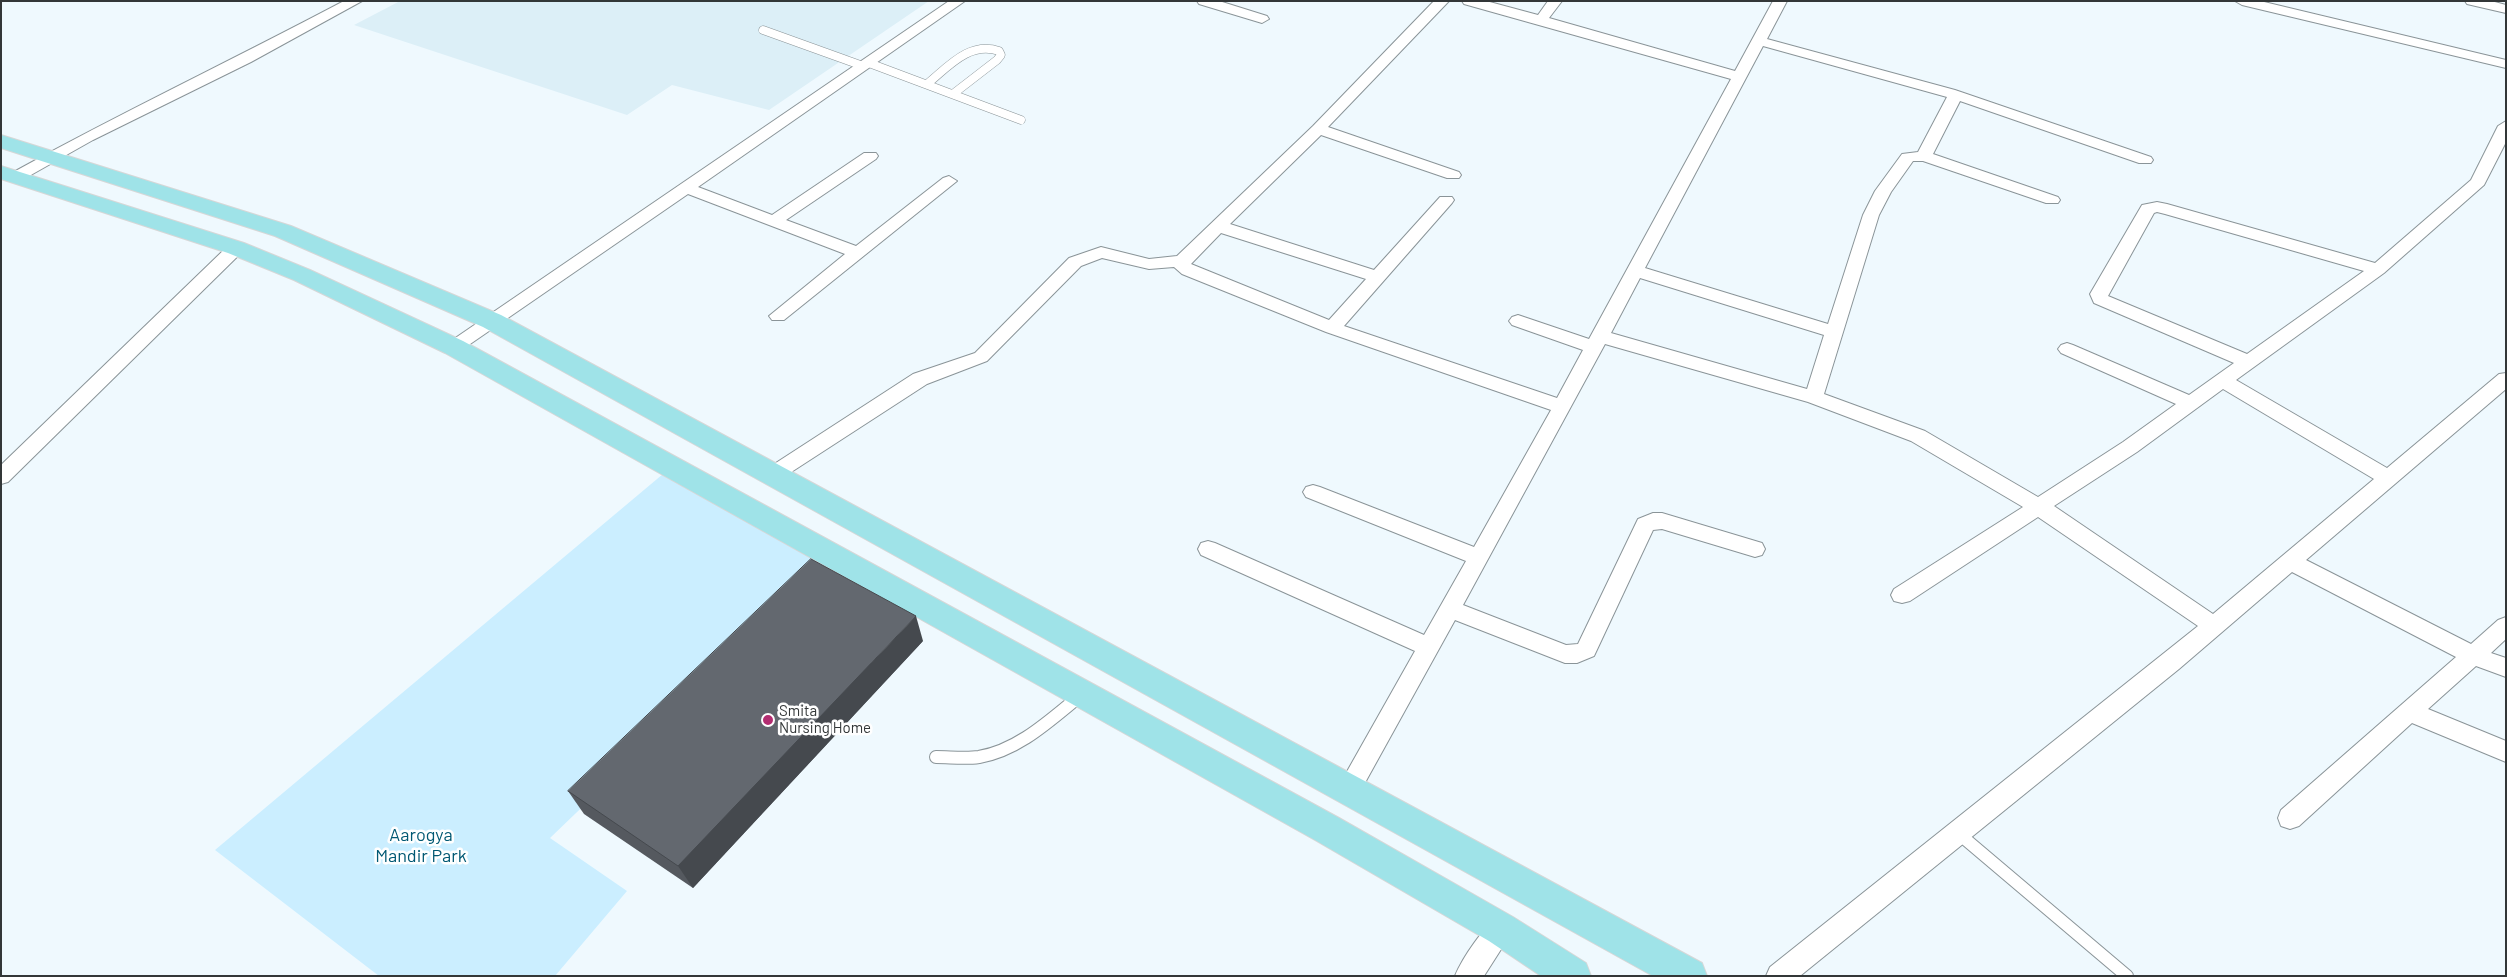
<!DOCTYPE html>
<html>
<head>
<meta charset="utf-8">
<style>
	body { margin:0 }
	#map { position:relative; width:2507px; height:977px; overflow:hidden; background:#eff9fe; font-family:Barlow,sans-serif }
	canvas { display:block }
	.frame { position:absolute; inset:0; border:2px solid #333738; pointer-events:none }
</style>
</head>
<body>
<div id="map">
<canvas width="2507" height="977"></canvas>
<div class="frame"></div>
</div>
<script>
const c = document.querySelector('canvas').getContext('2d');
c.lineJoin = 'round';
function paint(path, color) {
  c.fillStyle = color;
  c.fill(path, 'evenodd');
}
function strokePath(path, color, width, dash) {
  c.strokeStyle = color;
  c.lineWidth = width;
  c.lineCap = dash ? 'butt' : 'round';
  c.setLineDash(dash || []);
  c.stroke(path);
}
function drawText(font, color, halo, rows, align = 'center') {
  c.font = font + ' Barlow,sans-serif';
  c.lineWidth = 5;
  c.setLineDash([]);
  c.textBaseline = 'middle';
  c.strokeStyle = halo;
  c.fillStyle = color;
  for (const [text, x, y, turn = 0] of rows) {
    c.save();
    c.translate(x, y);
    c.rotate((+turn || 0) * Math.PI / 180);
    c.textAlign = isNaN(turn) ? turn : align;
    if (halo) c.strokeText(text, 0, 0);
    c.fillText(text, 0, 0);
    c.restore();
  }
}
const built = new Path2D(`
	M400,1h529l-160,109 -97,-25 -45,30 -273,-90z`);
const green = new Path2D(`
	M663,474l168,94 -281,270 77,53 -72,85h-176l-164,-126z`);
const serviceFar1 = new Path2D(`
	M763,30l100,36
	M869,63l152,57
	M927,84c21,-17 42,-43 72,-33l2,4 -4,5 -44,34`);
const service = new Path2D(`
	M936,757c14,0 29,2 43,0 40,-7 71,-37 102,-62
	M1958,833l169,143`);
const minor = new Path2D(`
	M344,1h18l-111,61 -158,78 -71,40h-12l-2,-3 2,-3c110,-61 223,-114 334,-173z
	M949,1h16l-267,186 74,28 92,-62h12l2,3 -2,3 -90,61 70,26 87,-68 6,-2 8,5 -173,139h-12l-3,-4 76,-62 -157,-60 -228,157 -6,2 -6,-2 -3,-4 3,-4z
	M1197,1h22l48,15 2,3 -7,4 -63,-19z
	M1434,1h15l-121,126 131,45 2,3 -2,3h-12l-126,-43 -91,89 144,46 66,-73h12l2,3 -2,3 -108,123 213,72 26,-48 -71,-25 -3,-4 3,-4 6,-2 71,24 142,-260 -267,-75 -2,-3h24l52,14 10,-14h14l-13,17 186,53 38,-70h14l-20,38 188,51 196,67 2,3 -2,3h-12l-179,-62 -27,53 125,43 2,3 -2,3h-12l-123,-42h-10l-22,31 -12,23 -55,179 101,37 113,66 85,-55 53,-38 -115,-51 -3,-4 3,-4 6,-2 6,2 116,50 45,-32 -140,-60 -4,-9 52,-89 15,-3 10,2 208,59 96,-83 27,-54 8,-5v21l-22,43 -100,88 -148,107 151,88 112,-94 7,-1v16l-200,171 165,84 27,-24 8,-3v22l-15,14 15,5v19l-30,-11 -48,43 78,32v21l-94,-39 -113,103 -9,3 -9,-3 -3,-8 3,-8 175,-153 -164,-85 -113,97 -379,307h-34l4,-9 428,-341 -160,-109 -128,84 -8,2 -8,-2 -3,-6 3,-6 129,-82 -112,-66 -103,-39 -203,-58 -142,261 103,40 12,-1 60,-125 15,-6h9l100,30 3,6 -3,6 -7,2 -93,-28 -9,1 -59,126 -17,7h-12l-110,-43 -99,179 -8,3 -8,-3 -4,-8 79,-140 -214,-96 -3,-6 3,-6 7,-2 7,2 209,92 42,-74 -160,-64 -3,-5 3,-5 7,-2 7,2 154,60 77,-137 -225,-78 -144,-58 -8,-7 -25,2 -47,-11 -21,8 -94,95 -60,23 -148,96 -7,2 -7,-2 -3,-5 3,-5 148,-96 62,-21 94,-95 32,-11 48,12 28,-3 136,-130zM1763,46l184,51 -29,55 -16,2 -27,37 -12,24 -35,109 -183,-56zM2157,212l8,2 199,57 -117,83 -139,-58 46,-83zM1221,233l145,46 -37,41 -138,-56zM1640,278l184,57 -17,54 -196,-56zM2223,389l151,90 -161,135 -159,-108 83,-54z
	M2235,1h25l246,59v8l-264,-63z
	M2465,1h26l15,4v8l-39,-9z
	M236,243l6,1 2,4 -2,4 -234,230 -7,2v-19l229,-221z
	M1501,917l9,3 4,9 -30,47h-29c7,-17 30,-53 46,-59z`);
const primary = new Path2D(`
	M1,135l290,91 210,89 1201,648 5,13h-54l-1170,-649 -208,-91 -274,-88z
	M1,166l243,77 66,27 153,71 876,477 174,99 73,46 5,13h-50l-52,-35 -174,-101 -870,-487 -151,-73 -66,-27 -227,-74z`);
const wall = new Path2D(`
	M923,641l-230,247 -109,-74 -16,-23z`);
const shadedWall = new Path2D(`
	M916,616l7,25 -230,247 -15,-22z`);
const building = new Path2D(`
	M811,559l105,57 -238,250 -110,-75z`);
const markers = [
	[768,720,6,"#b32d71"]
];
const poiNames = [
	["Smita",779,711],
	["Nursing Home",779,728]
];
const nearParknames = [
	["Aarogya",421,835],
	["Mandir Park",421,856]
];
paint(built, '#dceff7');
paint(green, '#cbeeff');
strokePath(serviceFar1, '#8a9498', 9);
strokePath(service, '#8a9498', 14);
strokePath(minor, '#8a9498', 2);
strokePath(primary, '#d6d7d7', 2);
strokePath(serviceFar1, '#fff', 8);
strokePath(service, '#fff', 12);
paint(minor, '#fff');
paint(primary, '#9fe3e8');
paint(wall, '#55595f');
paint(shadedWall, '#45494e');
paint(building, '#63686f');
strokePath(building, '#45494e', 1);
for (const [x, y, r, color] of markers) {
  const dot = new Path2D();
  dot.arc(x, y, r, 0, 2 * Math.PI);
  c.fillStyle = color;
  c.fill(dot);
  strokePath(dot, '#fff', 2);
}
drawText('15px', '#333738', '#fff', poiNames, 'left');
drawText('18px', '#005873', '#fff', nearParknames);
</script>
</body>
</html>
